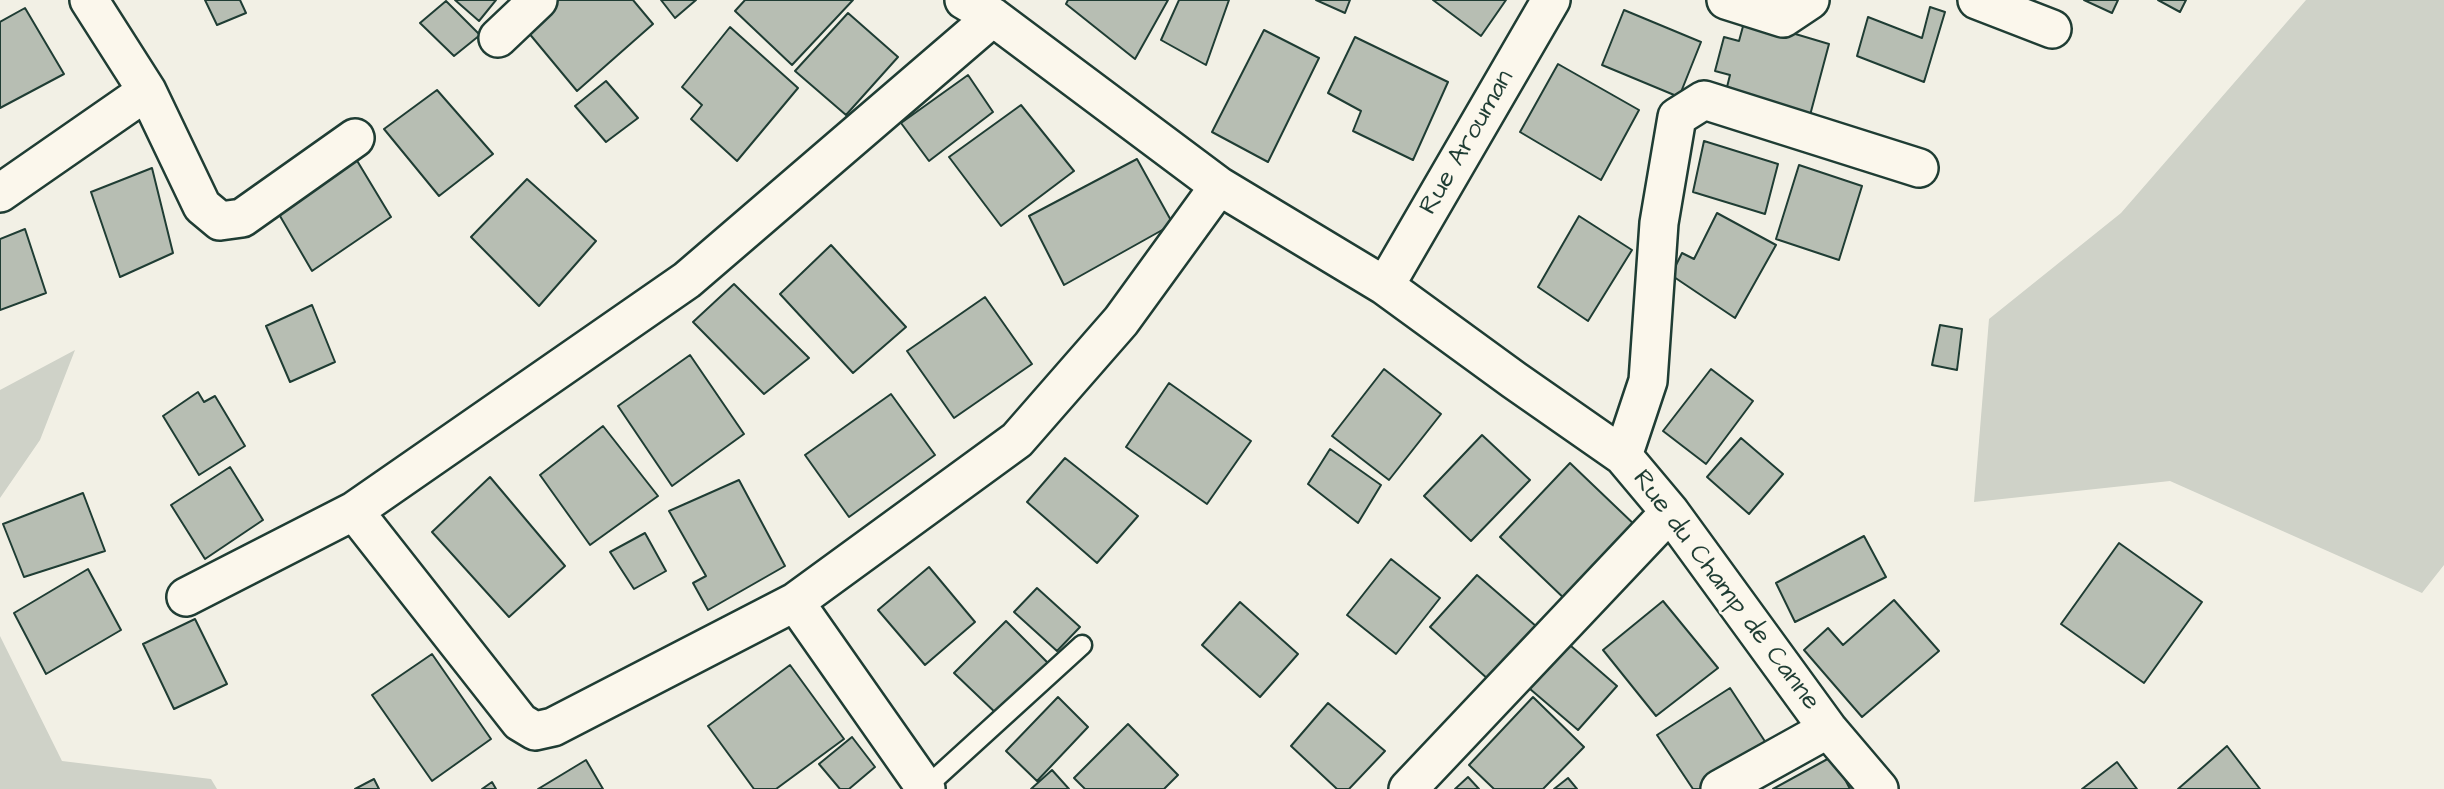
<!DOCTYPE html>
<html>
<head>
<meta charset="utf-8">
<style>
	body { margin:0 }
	canvas { display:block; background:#f2f0e5 }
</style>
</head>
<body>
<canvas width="2444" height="789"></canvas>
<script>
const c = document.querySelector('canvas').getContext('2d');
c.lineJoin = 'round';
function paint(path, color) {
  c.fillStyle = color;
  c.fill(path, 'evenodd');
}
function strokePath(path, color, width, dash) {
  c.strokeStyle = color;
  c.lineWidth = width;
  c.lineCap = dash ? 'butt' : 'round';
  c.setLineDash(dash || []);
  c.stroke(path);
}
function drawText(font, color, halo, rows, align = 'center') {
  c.font = font + ' "Architects Daughter",sans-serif';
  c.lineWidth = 5;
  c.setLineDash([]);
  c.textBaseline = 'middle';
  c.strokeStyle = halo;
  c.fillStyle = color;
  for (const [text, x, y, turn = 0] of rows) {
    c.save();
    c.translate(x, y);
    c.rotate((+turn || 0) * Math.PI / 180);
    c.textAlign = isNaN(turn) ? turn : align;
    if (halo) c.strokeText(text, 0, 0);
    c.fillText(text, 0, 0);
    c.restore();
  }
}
const green = new Path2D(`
	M2306,0h138v565l-22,28 -252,-112 -196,21 15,-183 132,-106z
	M75,350l-35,90 -40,58v-108z
	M0,636l62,125 149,18 6,10h-217z`);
const building = new Path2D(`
	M205,0h35l6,13 -29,12z
	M455,0h41l-17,21z
	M541,0h92l20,24 -76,67 -59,-71z
	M661,0h35l-21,18z
	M745,0h108l-61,65 -57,-54z
	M1068,0h100l-33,59 -69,-55z
	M1179,0h50l-23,65 -45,-25z
	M1316,0h34l-5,13z
	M1433,0h73l-25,36z
	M2084,0h34l-6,13z
	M2158,0h28l-6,12z
	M446,1l34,34 -26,21 -34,-33z
	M1930,7l15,5 -21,70 -67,-26 11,-39 54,21z
	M25,8l39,66 -64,34v-86z
	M1624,10l77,32 -22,55 -77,-32z
	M848,13l50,44 -52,58 -51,-44z
	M1745,19l84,25 -20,75 -84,-24 5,-20 -15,-4 9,-34 15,4z
	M730,27l68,61 -61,73 -46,-42 11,-14 -20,-18z
	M1264,30l55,28 -51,104 -56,-30z
	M1355,37l93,45 -35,78 -60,-29 8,-20 -33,-18z
	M1558,64l81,46 -38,70 -81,-48z
	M968,75l25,37 -64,49 -28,-38z
	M606,81l32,37 -32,24 -31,-36z
	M437,90l56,64 -54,42 -55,-67z
	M1021,105l53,66 -73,55 -52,-69z
	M1704,141l74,23 -13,50 -72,-22z
	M353,154l38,63 -79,54 -39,-67z
	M1137,159l36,65 -109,61 -35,-69z
	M1799,165l63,21 -23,74 -63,-21z
	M152,168l21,85 -53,24 -29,-85z
	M527,179l69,62 -57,65 -68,-69z
	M1717,213l59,32 -41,73 -64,-43 11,-22 12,6z
	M1579,216l53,34 -44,71 -50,-34z
	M25,229l21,64 -46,17v-71z
	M831,245l75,82 -53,46 -73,-79z
	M734,284l75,74 -45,36 -71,-72z
	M985,297l47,67 -78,54 -47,-67z
	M312,305l23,57 -45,20 -24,-56z
	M1940,325l22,4 -5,41 -25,-5z
	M690,355l54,79 -72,52 -54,-80z
	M1384,369l57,45 -52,66 -57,-44z
	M1711,369l42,32 -47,63 -43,-33z
	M1169,383l82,58 -44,63 -81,-57z
	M198,392l6,10 11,-6 30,50 -46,29 -36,-59z
	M891,394l44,61 -86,62 -44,-62z
	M603,426l55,70 -68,49 -50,-70z
	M1482,435l48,45 -59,61 -47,-45z
	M1741,438l42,36 -34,40 -42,-37z
	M1330,449l51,36 -23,38 -50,-39z
	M1065,458l73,58 -41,47 -70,-61z
	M1570,463l69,66 -70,74 -69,-66z
	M230,467l33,53 -58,39 -34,-54z
	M490,477l75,89 -56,51 -77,-85z
	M739,480l46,86 -77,44 -15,-27 13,-7 -37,-65z
	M83,493l22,58 -81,26 -21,-53z
	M645,533l21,38 -32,18 -24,-37z
	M1864,536l22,41 -91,45 -19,-39z
	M2119,543l83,59 -58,81 -83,-59z
	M1391,559l49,39 -44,56 -49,-39z
	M929,567l46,55 -50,43 -47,-55z
	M88,569l33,61 -75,44 -32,-61z
	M1477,575l60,52 -48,53 -59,-53z
	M1037,588l43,39 -23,24 -43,-39z
	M1894,600l45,51 -77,66 -58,-67 24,-22 15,17z
	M1663,601l55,67 -62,48 -53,-66z
	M1240,602l58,52 -38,43 -58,-52z
	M195,619l32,65 -53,25 -31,-65z
	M1006,621l44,44 -51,51 -45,-43z
	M1556,633l61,53 -39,44 -62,-53z
	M432,654l59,85 -59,42 -60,-86z
	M790,665l54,74 -68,50h-22l-46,-63z
	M1730,688l38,58 -68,43h-7l-36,-54z
	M1058,697l30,30 -51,54 -31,-30z
	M1533,697l51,50 -41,42h-49l-25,-24z
	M1328,703l57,48 -36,38h-12l-46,-43z
	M1128,724l50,51 -14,14h-79l-11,-11z
	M852,737l23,30 -26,22h-9l-21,-25z
	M2227,746l33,43h-82z
	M1833,756l17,33h-77z
	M586,760l17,29h-65z
	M2117,762l20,27h-55z
	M1052,770l17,19h-38z
	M1468,777l11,12h-24z
	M1568,778l9,11h-23z
	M374,779l5,10h-24z
	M492,782l4,7h-14z`);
const lane = new Path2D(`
	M925,788l157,-143`);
const street = new Path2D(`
	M89,0l58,91 55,115 18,15 22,-3 113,-80
	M964,0l29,17 226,169 166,100 129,94 109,76 47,56 158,217 51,60
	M1726,0l57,18 27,-18
	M1977,0l75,29
	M498,38l40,-38
	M0,193l147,-102
	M1385,286l166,-286
	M1623,456l25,-75 11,-158 18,-106 27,-17 215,68
	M354,511l166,211 15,9 18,-4 242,-125 222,-162 104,-119 98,-135
	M186,597l168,-86 333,-231 306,-263
	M795,602l131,187
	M1408,789l262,-277
	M1720,789l108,-60`);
const streetNames = [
	["Rue Arouman",1468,143,-60],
	["Rue du Champ de Canne",1725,591,53]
];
paint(green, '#cfd2c8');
paint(building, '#b7beb3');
strokePath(building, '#1f3d34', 2);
strokePath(lane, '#1f3d34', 23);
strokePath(street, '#1f3d34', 42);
strokePath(lane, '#fbf7ec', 18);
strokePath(street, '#fbf7ec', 37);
drawText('26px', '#1f3d34', '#fbf7ec', streetNames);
</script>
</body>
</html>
